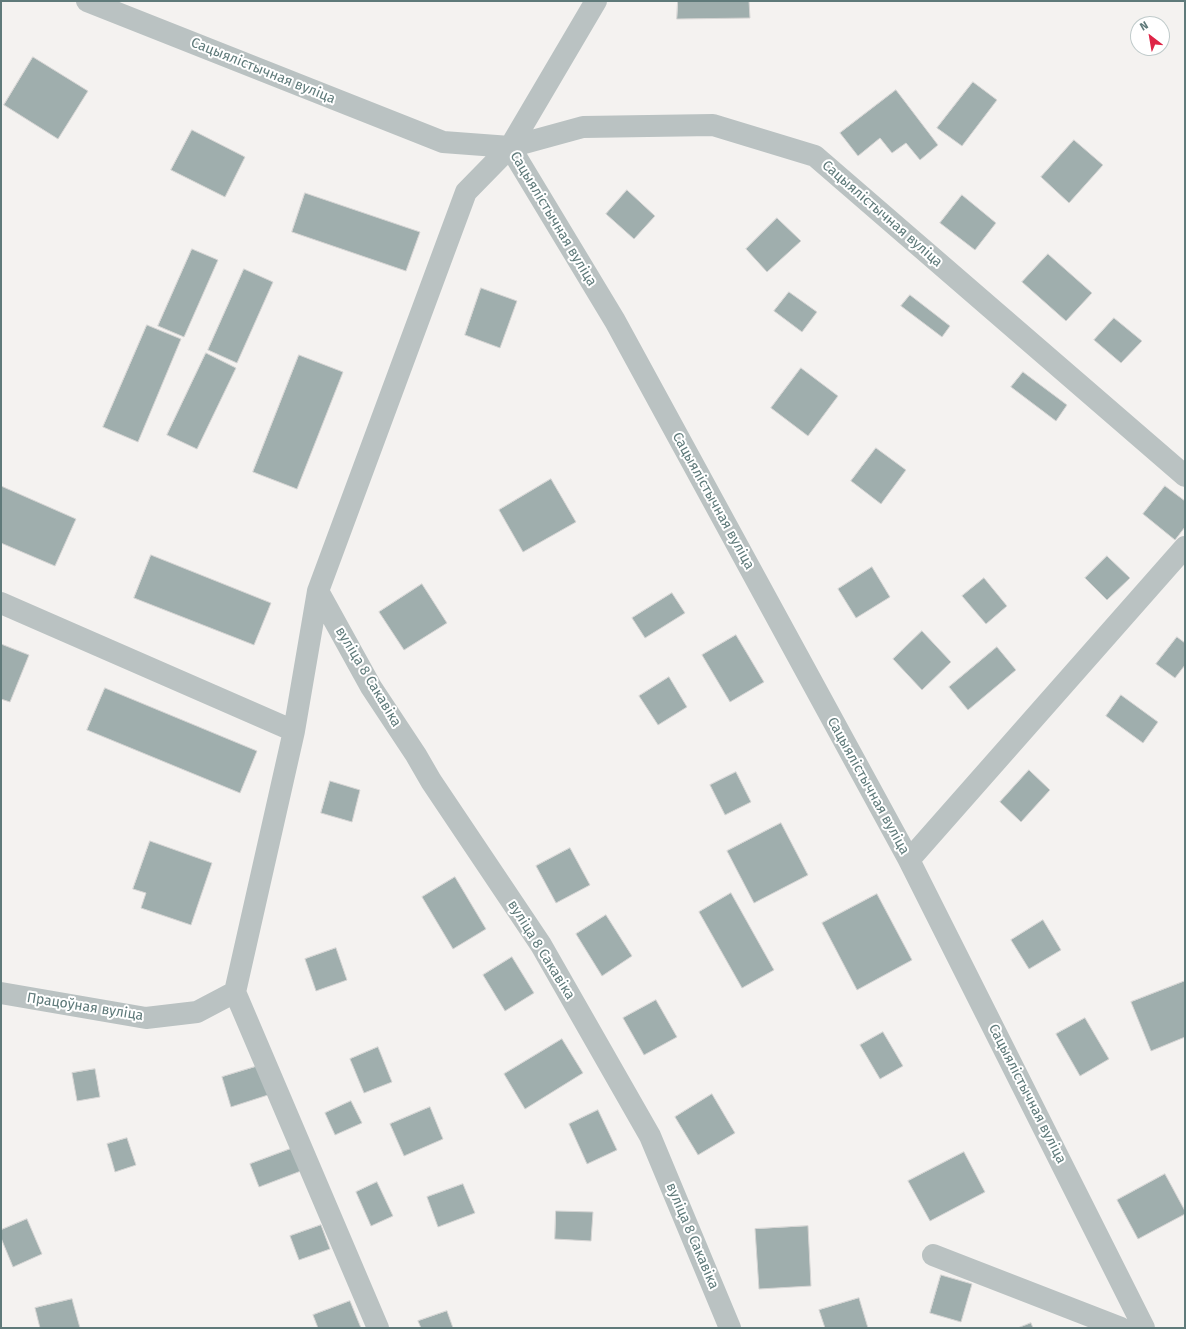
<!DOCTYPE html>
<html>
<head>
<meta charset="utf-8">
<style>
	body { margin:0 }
	#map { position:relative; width:1186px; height:1329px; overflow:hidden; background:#f4f2f0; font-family:"Fira Sans",sans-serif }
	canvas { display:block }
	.frame { position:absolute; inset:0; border:2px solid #5f7a7a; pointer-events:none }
	.north { position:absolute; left:1130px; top:16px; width:40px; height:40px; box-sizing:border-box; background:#fff; border:1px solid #bfcaca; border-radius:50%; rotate:329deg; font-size:11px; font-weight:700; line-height:16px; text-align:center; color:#5f7a7a }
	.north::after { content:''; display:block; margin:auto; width:14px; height:18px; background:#de2547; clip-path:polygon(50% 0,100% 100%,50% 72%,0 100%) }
</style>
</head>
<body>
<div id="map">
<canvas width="1186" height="1329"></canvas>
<div class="frame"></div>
<div class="north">N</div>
</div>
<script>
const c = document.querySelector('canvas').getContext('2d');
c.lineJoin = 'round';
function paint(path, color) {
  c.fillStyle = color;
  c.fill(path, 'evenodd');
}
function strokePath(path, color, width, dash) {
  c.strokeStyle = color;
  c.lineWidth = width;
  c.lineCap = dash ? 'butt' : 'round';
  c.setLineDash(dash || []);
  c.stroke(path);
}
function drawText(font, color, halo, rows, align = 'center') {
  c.font = font + ' "Fira Sans",sans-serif';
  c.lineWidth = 4;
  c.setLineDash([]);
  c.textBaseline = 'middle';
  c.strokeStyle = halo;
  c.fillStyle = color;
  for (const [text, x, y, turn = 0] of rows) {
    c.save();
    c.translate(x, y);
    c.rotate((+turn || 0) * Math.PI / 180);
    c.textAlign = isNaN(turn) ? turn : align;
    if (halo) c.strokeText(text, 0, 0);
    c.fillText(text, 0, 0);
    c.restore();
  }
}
const building = new Path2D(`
	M678,1h71l1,17 -73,1z
	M33,57l55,34 -30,48 -54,-34z
	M973,82l24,18 -35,46 -25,-18z
	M896,90l42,55 -18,15 -14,-17 -14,10 -12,-15 -22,18 -18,-23z
	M192,130l53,27 -20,40 -54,-27z
	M1074,140l29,25 -34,38 -28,-26z
	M627,190l28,26 -21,23 -28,-25z
	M305,193l115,39 -14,39 -114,-39z
	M962,195l34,28 -21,27 -35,-27z
	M777,218l24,23 -34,31 -21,-23z
	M192,249l26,11 -34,77 -26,-11z
	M1048,254l44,39 -26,28 -44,-39z
	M244,269l29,13 -36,81 -29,-13z
	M481,288l36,13 -17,47 -35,-13z
	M789,292l28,20 -15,20 -28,-21z
	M910,295l40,31 -8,11 -41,-31z
	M1114,318l28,23 -21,22 -27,-23z
	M147,325l34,14 -43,103 -35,-15z
	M206,353l30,15 -39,81 -30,-14z
	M299,355l44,17 -46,117 -44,-17z
	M801,368l37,28 -30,40 -37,-28z
	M1023,372l44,33 -11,16 -45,-34z
	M876,448l30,22 -25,34 -30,-23z
	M551,479l25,43 -53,30 -24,-42z
	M1,486l75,33 -21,47 -54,-23z
	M1165,486l20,15v26l-10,13 -32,-26z
	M151,555l120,48 -17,42 -120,-47z
	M1107,556l23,22 -23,22 -22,-22z
	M872,567l18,30 -34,21 -18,-29z
	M984,578l23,28 -21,18 -24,-28z
	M422,584l25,39 -43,27 -25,-38z
	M672,593l13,20 -40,25 -13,-20z
	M922,631l29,31 -29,28 -29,-31z
	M736,635l28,47 -34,20 -28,-47z
	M1177,637l8,6v22l-10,13 -19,-14z
	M1,644l28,11 -19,47 -9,-3z
	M997,647l19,23 -48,40 -19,-23z
	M669,677l18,30 -29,18 -19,-29z
	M105,688l152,63 -17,42 -153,-63z
	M1121,695l37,27 -15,21 -37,-27z
	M1029,770l21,20 -29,32 -21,-20z
	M736,772l15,30 -26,13 -15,-30z
	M330,781l30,9 -8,32 -31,-9z
	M781,823l27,52 -54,28 -27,-52z
	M150,841l62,22 -21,62 -50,-17 5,-15 -13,-4z
	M570,848l20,37 -34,18 -20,-37z
	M455,877l31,52 -33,20 -31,-52z
	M731,893l43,77 -32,18 -43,-76z
	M877,894l35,66 -55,30 -35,-67z
	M606,915l26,41 -30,20 -26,-42z
	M1043,920l18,30 -32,19 -18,-29z
	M336,948l11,32 -31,11 -11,-32z
	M512,957l22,36 -29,18 -22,-36z
	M1185,981v56l-34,14 -20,-49z
	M656,1000l21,37 -33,18 -21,-37z
	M1085,1018l24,41 -29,17 -24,-42z
	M883,1032l20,34 -23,13 -20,-34z
	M562,1039l21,34 -58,36 -21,-35z
	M378,1047l14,35 -28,11 -14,-34z
	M258,1066l10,29 -37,12 -9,-30z
	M95,1069l5,28 -23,4 -5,-28z
	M712,1094l23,39 -37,22 -23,-38z
	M351,1101l11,22 -27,12 -10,-22z
	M430,1107l13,32 -39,17 -14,-32z
	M598,1110l19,40 -30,14 -18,-40z
	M127,1138l9,27 -21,7 -8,-28z
	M293,1148l8,23 -42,16 -9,-23z
	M964,1152l21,40 -55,29 -22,-40z
	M1165,1174l20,37v3l-47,25 -21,-39z
	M377,1182l16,34 -22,10 -15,-34z
	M463,1184l12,29 -37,14 -11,-30z
	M556,1211l37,1 -2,29 -36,-2z
	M27,1219l15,35 -29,13 -12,-29v-8z
	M321,1225l9,24 -31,11 -9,-24z
	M808,1226l3,60 -52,3 -4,-60z
	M941,1275l31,9 -11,38 -31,-9z
	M859,1298l9,30h-43l-6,-18z
	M72,1299l8,29h-40l-5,-20z
	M350,1301l11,27h-43l-5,-13z
	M447,1311l6,17h-32l-3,-7z
	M1031,1323l2,5h-15z`);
const minor = new Path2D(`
	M87,1l356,141 67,5 105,174 294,539 235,468
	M510,147l73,-20 130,-2 102,31 370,320
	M318,591l53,96 45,68 15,26 110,164 109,191 80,192
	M1,603l293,128
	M909,860l276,-313
	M1,993l145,25 51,-6 38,-20
	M933,1255l188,73
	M378,1328l-143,-336 59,-261 24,-140 148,-399 44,-45 86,-146`);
const streetNames = [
	["Сацыялістычная вуліца",263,71,22],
	["Сацыялістычная вуліца",882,214,41],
	["Сацыялістычная вуліца",553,219,59],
	["Сацыялістычная вуліца",713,501,61],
	["вуліца 8 Сакавіка",368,677,59],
	["Сацыялістычная вуліца",868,786,61],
	["вуліца 8 Сакавіка",541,950,58],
	["Працоўная вуліца",85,1007,9],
	["Сацыялістычная вуліца",1027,1094,63],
	["вуліца 8 Сакавіка",692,1236,67]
];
paint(building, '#9faead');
strokePath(building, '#d5d4d3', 1);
strokePath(minor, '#bac2c2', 22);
drawText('14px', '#5f7a7a', '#fff', streetNames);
</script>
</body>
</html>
